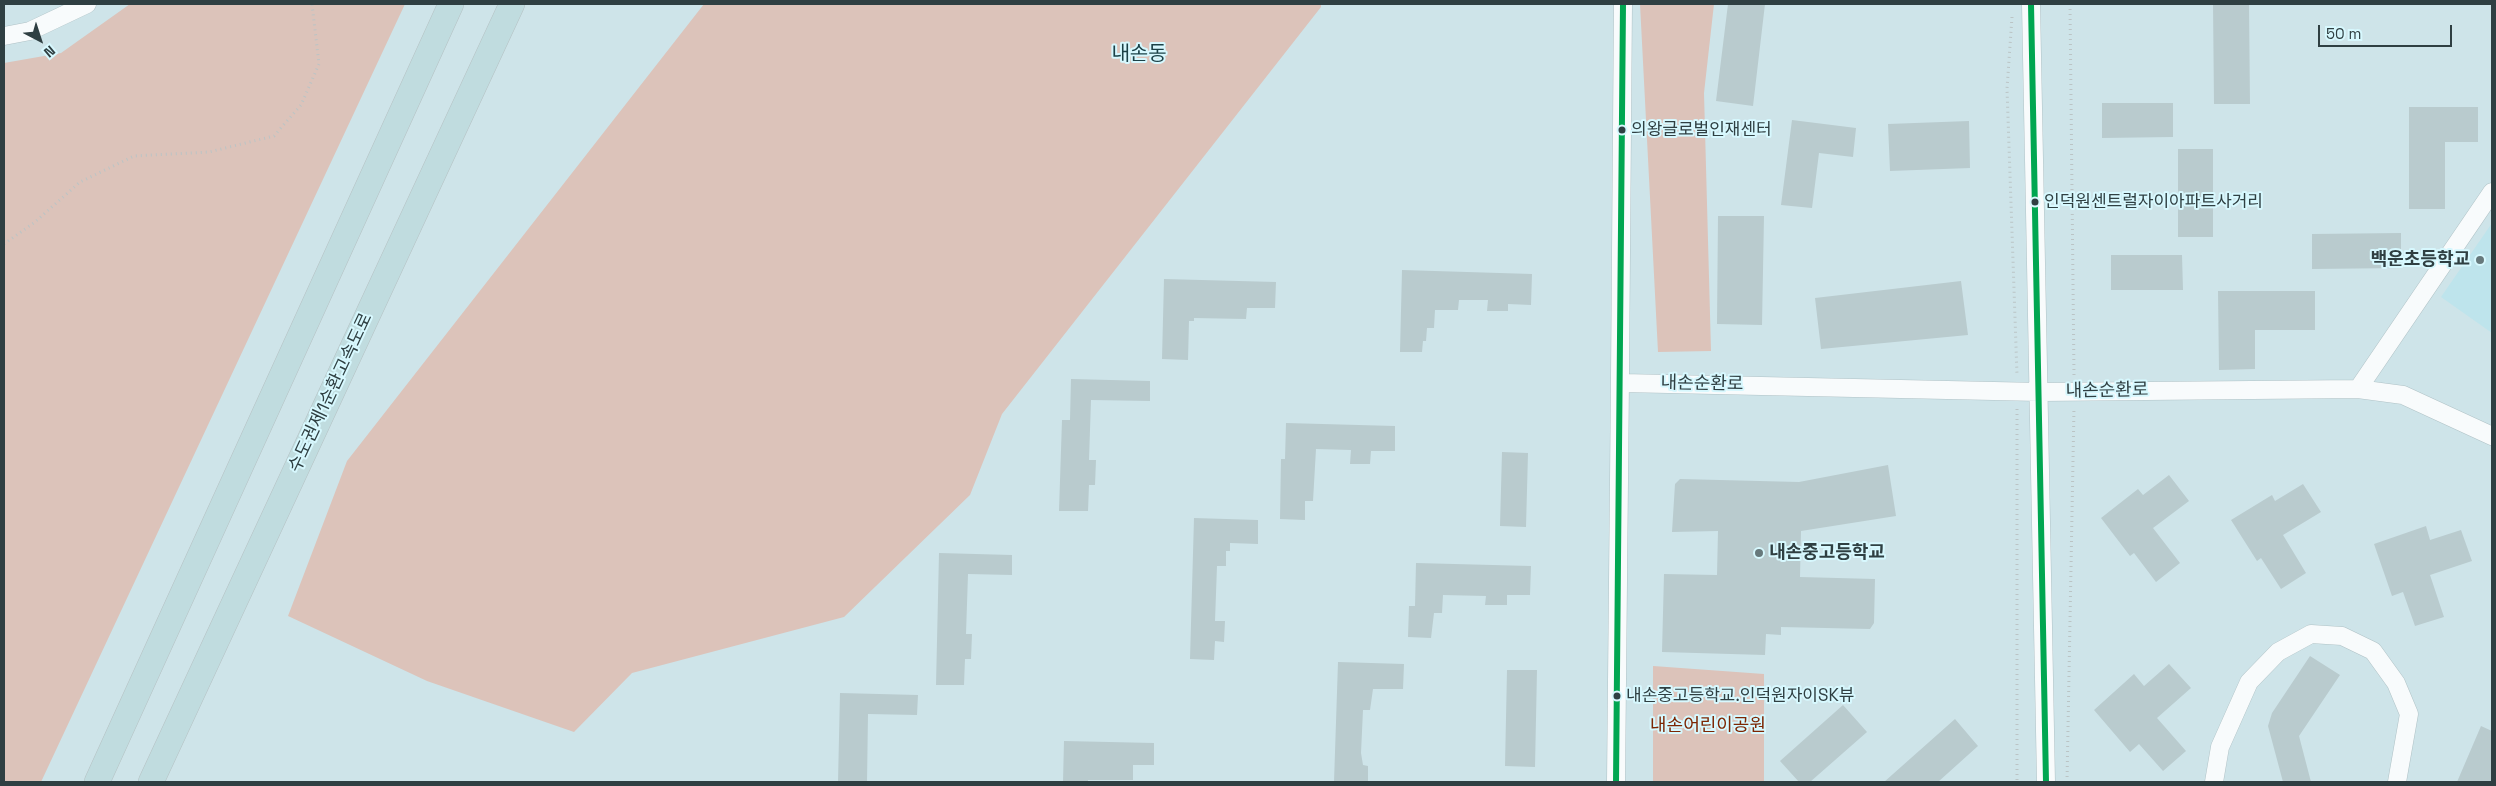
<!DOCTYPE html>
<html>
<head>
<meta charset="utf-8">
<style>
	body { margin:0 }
	#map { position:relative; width:2496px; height:786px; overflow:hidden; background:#cee4e9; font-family:"Space Grotesk",sans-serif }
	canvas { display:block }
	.frame { position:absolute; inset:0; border:5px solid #2f3f42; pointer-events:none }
	.north { position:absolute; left:15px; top:15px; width:50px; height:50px; -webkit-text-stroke:4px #d7f8fe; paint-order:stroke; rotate:140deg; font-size:14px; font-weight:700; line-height:20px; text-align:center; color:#2f3f42 }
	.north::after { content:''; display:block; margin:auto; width:18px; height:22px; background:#2f3f42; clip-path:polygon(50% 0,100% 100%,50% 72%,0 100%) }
	.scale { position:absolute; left:2318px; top:25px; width:134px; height:22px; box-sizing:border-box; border:2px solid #2f3f42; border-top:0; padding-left:6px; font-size:15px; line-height:18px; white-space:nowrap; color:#2f3f42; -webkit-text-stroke:4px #d7f8fe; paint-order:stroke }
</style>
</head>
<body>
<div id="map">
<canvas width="2496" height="786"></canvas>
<div class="frame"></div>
<div class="north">N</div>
<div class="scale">50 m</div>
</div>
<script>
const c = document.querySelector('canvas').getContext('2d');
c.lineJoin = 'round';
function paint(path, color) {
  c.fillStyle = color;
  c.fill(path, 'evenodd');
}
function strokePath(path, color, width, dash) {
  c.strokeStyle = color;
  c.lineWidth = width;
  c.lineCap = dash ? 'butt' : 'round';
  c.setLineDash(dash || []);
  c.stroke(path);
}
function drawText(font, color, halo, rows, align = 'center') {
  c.font = font + ' "Space Grotesk","Noto Sans KR",sans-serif';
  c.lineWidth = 4;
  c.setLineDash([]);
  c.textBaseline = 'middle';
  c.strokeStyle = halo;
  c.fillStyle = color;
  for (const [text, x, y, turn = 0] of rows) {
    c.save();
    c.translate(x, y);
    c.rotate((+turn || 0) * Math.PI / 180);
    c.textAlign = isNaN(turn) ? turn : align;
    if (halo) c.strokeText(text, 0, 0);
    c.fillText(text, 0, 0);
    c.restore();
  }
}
const built = new Path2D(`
	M2492,223v110l-51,-36z`);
const green = new Path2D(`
	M130,4h275l-364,778h-37v-719l57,-10z
	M704,4h617v3l-319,407 -32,81 -126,122 -212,56 -58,59 -147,-51 -139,-65 59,-155z
	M1640,4h74l-10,89 7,258 -53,1z
	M1653,666l111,8v108h-111z`);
const building = new Path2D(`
	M1728,4h37l-12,102 -37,-5z
	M2213,4h36l1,100h-36z
	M2102,103h71v34l-71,1z
	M2409,107h69v35h-33v67h-36z
	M1792,120l64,8 -3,29 -34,-4 -7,55 -31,-3z
	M1969,121l1,47 -80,3 -2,-47z
	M2178,149h35v88h-35z
	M1718,216h46l-2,109 -45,-1z
	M2401,233v35l-89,1v-35z
	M2111,255h71l1,35h-72z
	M1402,270l130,4 -1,31 -23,-1v7h-21l1,-11h-29l-1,10h-23l-1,18h-7l-1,13h-3l-1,11h-22z
	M1164,279l112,3 -1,26h-28l-1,11 -52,-1v3h-5l-1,39 -26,-1z
	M1961,281l7,54 -147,14 -6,-51z
	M2218,291h97v39h-60v39l-36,1z
	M1071,379l79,2v20l-59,-1 -2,60h7l-1,25h-6l-1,26h-29l3,-91h8z
	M1286,423l109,3v25h-24l-1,13h-20l1,-14 -35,-1 -3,52h-8v19l-25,-1 1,-60h4z
	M1502,452l26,1 -2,74 -26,-1z
	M1888,465l8,51 -95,15 -1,46 75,2 -1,44 -4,6 -89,-2v8l-15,-1 -1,21 -103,-3 2,-78 53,1 1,-44 -46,1 3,-48 5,-5 119,3z
	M2169,475l20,26 -36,27 27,35 -24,19 -22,-29 -4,3 -29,-38 37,-29 5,6z
	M2303,484l18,28 -38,23 23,38 -25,16 -20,-31 -4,3 -26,-41 41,-25 3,6z
	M1194,518l64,2v24l-28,-1v8h-4v15h-9l-2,55h10l-1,21 -9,-1 -1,19 -24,-1z
	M2426,526l4,14 31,-10 11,31 -42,14 14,42 -29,9 -12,-34 -11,4 -18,-52z
	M939,553l73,2v20l-44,-1 -2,60h6l-1,25h-6l-1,26h-28z
	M1416,563l115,3 -1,29h-23v10h-22l1,-9 -43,-1 -1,18h-8l-3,25 -23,-1 1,-31h6z
	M2310,656l30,19 -41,61 12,46h-28l-15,-56 4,-13z
	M1338,662l66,2 -1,25h-30l-3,21h-7l-2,43 2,12 5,1v16h-34z
	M2169,664l22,24 -34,30 29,33 -23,20 -24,-27 -9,8 -36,-42 40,-36 10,12z
	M1507,670h30l-2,97 -30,-1z
	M840,693l78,2 -1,20 -49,-1 -1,68h-29z
	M1843,705l24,27 -57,50h-11l-19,-21z
	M1955,719l23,27 -40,36h-54z
	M2481,726l11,5v51h-35z
	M1064,741l90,2v22h-21v15h-45v2h-25z`);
const path = new Path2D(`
	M2070,4l4,372
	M2012,17l-5,72 10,286
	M4,244l31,-22 45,-40 54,-26 75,-4 65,-16 27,-31 18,-41 -7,-60
	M2017,409v373
	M2067,782l7,-375`);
const minor = new Path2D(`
	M2031,4l15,778
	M4,36l26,-5 57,-27
	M1622,383l418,9 318,-3 45,6 89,41
	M2358,389l134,-197
	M1616,782c2,-259 6,-519 7,-778
	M2214,782l6,-35 29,-65 29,-30 33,-18 31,2 31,15 23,32 13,31 -12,68`);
const highway = new Path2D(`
	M97,782l354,-778
	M151,782l361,-778`);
const bus1 = new Path2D(`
	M2031,4l15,778
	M1616,782l7,-778`);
const markers = [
	[1622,130,4.5,"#2f3f42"],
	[2035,202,4.5,"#2f3f42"],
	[2480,260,5,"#67797c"],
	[1759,553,5,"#67797c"],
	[1617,696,4.5,"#2f3f42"]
];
const busNames = [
	["의왕글로벌인재센터",1631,130],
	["인덕원센트럴자이아파트사거리",2044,202],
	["내손중고등학교.인덕원자이SK뷰",1626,696]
];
const poiNames = [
	["백운초등학교",2470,260],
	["내손중고등학교",1769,553,"left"]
];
const streetNames = [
	["내손순환로",1702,384,1],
	["내손순환로",2107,391,-1],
	["수도권제1순환고속도로",331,393,-65]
];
const parkNames = [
	["내손어린이공원",1708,726]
];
const quarterNames = [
	["내손동",1139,55]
];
paint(built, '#bee4ec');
paint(green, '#dcc3ba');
paint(building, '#b9cbce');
strokePath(minor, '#b0c2c6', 19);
strokePath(highway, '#b5c1c3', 26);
strokePath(path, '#bbc4c5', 3, [1, 4]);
strokePath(minor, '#f8fbfc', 18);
strokePath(highway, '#c0dcdf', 25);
strokePath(bus1, '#00a651', 6);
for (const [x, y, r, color] of markers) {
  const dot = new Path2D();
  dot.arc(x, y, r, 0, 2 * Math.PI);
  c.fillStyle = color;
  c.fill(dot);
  strokePath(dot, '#d7f8fe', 2);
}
drawText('17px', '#2f3f42', '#d7f8fe', busNames, 'left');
drawText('bold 18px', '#2f3f42', '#d7f8fe', poiNames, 'right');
drawText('18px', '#2f3f42', '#d7f8fe', streetNames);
drawText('18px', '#7d2603', '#d7f8fe', parkNames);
drawText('20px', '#1b4147', '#d7f8fe', quarterNames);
</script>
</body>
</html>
